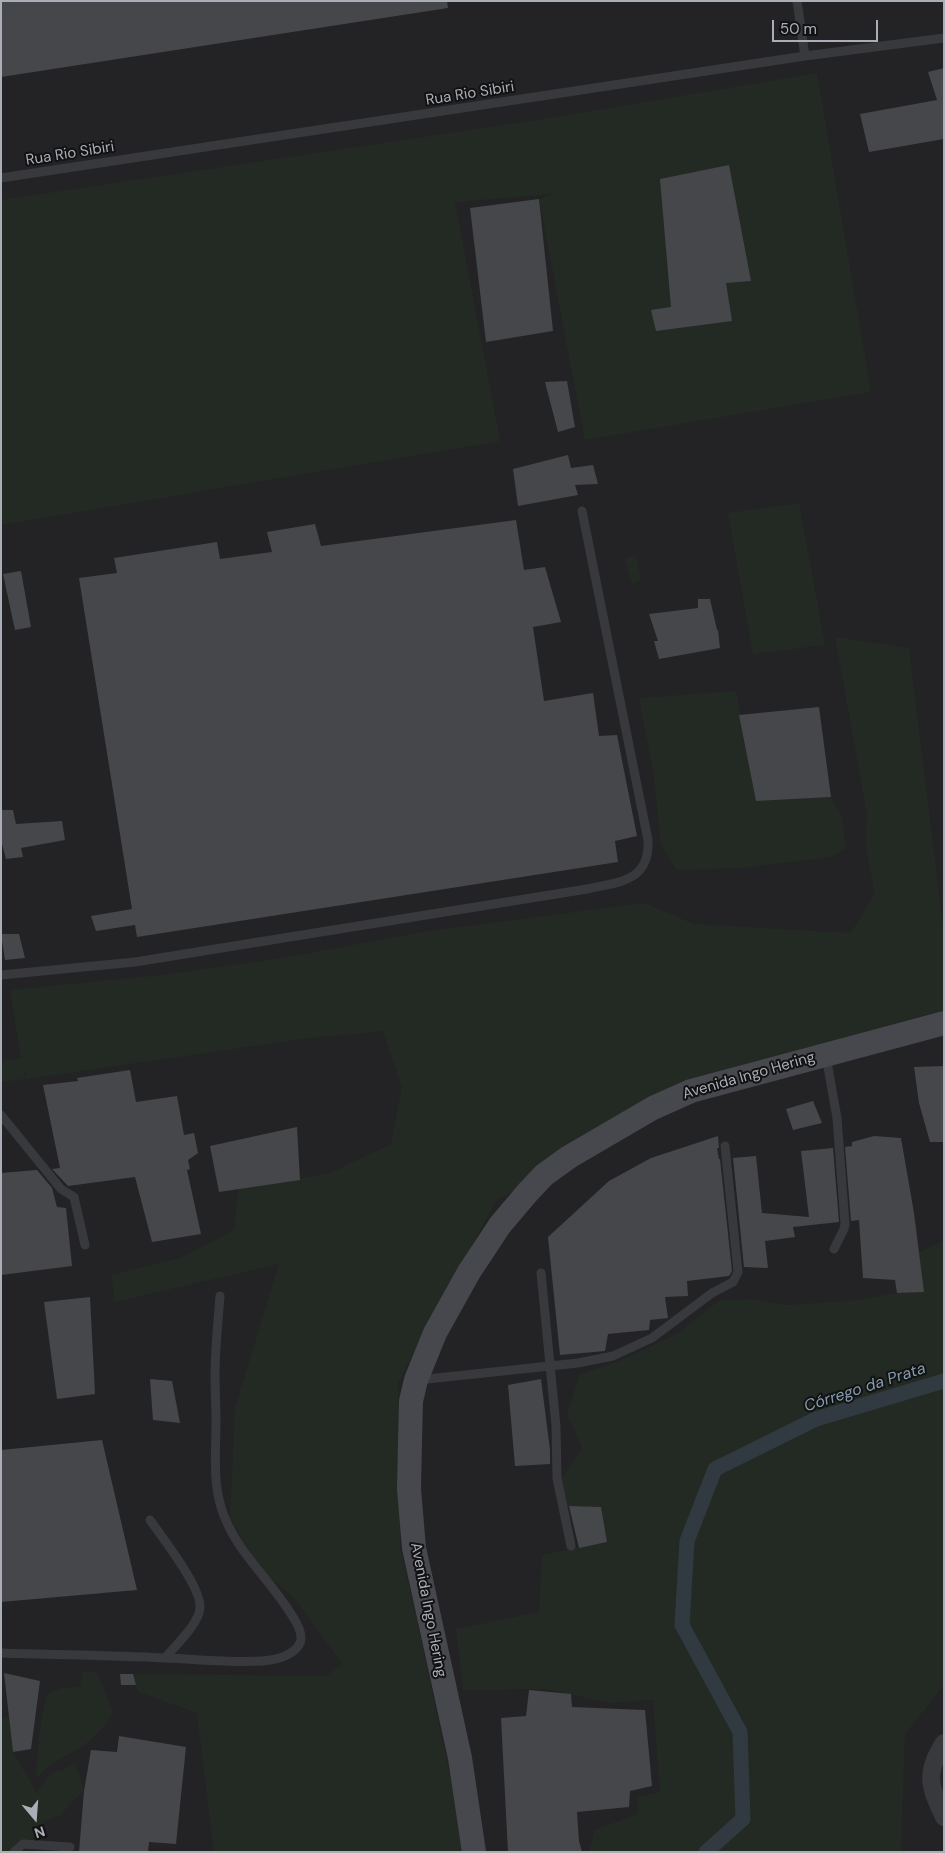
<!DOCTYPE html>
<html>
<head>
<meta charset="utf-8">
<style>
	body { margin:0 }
	#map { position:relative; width:945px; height:1853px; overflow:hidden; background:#171718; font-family:"DM Sans",sans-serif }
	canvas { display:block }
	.frame { position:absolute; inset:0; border:2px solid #aaaeb7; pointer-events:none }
	.north { position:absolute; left:10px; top:1793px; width:50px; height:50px; -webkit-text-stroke:4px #121213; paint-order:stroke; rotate:162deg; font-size:14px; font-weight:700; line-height:20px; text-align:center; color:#aaaeb7 }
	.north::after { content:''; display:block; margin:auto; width:18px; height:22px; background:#aaaeb7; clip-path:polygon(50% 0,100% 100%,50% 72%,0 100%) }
	.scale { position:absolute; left:772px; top:20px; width:106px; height:22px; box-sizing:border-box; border:2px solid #aaaeb7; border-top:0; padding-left:6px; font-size:15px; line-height:18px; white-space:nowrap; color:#aaaeb7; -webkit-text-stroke:4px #121213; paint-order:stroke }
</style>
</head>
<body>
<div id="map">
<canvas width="945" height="1853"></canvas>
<div class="frame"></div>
<div class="north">N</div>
<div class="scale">50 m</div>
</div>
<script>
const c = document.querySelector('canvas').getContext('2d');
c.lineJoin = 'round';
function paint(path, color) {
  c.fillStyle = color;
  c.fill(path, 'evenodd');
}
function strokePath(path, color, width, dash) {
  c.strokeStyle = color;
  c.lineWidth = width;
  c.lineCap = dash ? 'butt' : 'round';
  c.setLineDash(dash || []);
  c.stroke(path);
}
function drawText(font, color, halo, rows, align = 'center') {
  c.font = font + ' "DM Sans",sans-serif';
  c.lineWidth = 4;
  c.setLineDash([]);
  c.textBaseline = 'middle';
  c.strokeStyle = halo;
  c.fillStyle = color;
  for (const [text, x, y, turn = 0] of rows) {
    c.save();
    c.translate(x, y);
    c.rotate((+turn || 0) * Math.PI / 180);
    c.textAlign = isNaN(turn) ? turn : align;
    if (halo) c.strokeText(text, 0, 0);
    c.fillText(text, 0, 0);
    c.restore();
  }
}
const built = new Path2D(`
	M1,1h943v1851h-943z`);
const green = new Path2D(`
	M817,73l54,319 -286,48 -46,-241 14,-5 -98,8 45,239 -499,84v-325l543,-81z
	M799,503l26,142 -72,9 -25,-141z
	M636,556l5,24 -9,3 -7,-24z
	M835,637l74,11 35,287v75l-220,60 -228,131 -98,182 2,164 16,69 50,236h-252l-17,-139 -59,-21 -5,-18 192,2 18,-11 -50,-69 -35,-28 -28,-51 5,-109 44,-144 -164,38 -4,-27 72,-18 51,-27 4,-41 92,-16 61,-29 11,-57 -19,-56 -74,7 -282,41 -4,-13 2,13 -24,3v-21l20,-3 -11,-68 152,-15 121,-17 145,-27 216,-28 50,21 157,9 24,-40 -9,-45 1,-34z
	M736,691l20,110 75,-4 11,21 4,30 -14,9 -89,11 -66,2 -16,-25 -7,-69 -15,-78z
	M944,1240v445l-39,49 -4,118h-312l6,-22 43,-16 -1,-17 23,-5 -7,-92 -43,3 -64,-14 -83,1 -7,-61 83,-17 3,-57 65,-13 -6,-34 -34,-2 -8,-25 24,-32 -16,-34 13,-41 39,-13 56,-26 45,-35 28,-1 39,6 63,-4 47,-8 26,-1 -4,-39z
	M83,1671l14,1 16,41c-8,12 -17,24 -29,32 -18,13 -35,15 -48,35 2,-29 3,-59 11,-86l16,-6 17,-2z
	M9,1717l4,35 23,40 17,-20 8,-1 14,-8 9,28 -13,11 -10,13 -17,6 -12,18 -16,13h-15v-134z`);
const canal = new Path2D(`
	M706,1852l37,-33 -3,-87 -58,-107 5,-84 28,-72 101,-50 128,-38`);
const building = new Path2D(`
	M1,1h446l1,7 -447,69z
	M944,68v71l-75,13 -9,-38 77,-14 -9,-28z
	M729,165l22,116 -25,2 6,38 -76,10 -5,-21 20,-3 -11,-128z
	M539,199l14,132 -67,11 -16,-134z
	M567,381l8,46 -17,5 -13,-50z
	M568,455l3,13 22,-3 5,19 -23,1 3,10 -60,11 -5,-37z
	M516,520l8,50 21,-3 16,55 -28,5 11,74 49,-8 6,43 18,-1 20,101 -22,5 3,21 -481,75 -2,-12 -39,6 -5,-15 41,-7 -53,-331 38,-5 -3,-15 103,-16 3,17 52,-7 -5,-20 48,-8 6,22z
	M21,571l10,56 -16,3 -12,-56z
	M698,599h12l7,31h1l2,18 -61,11 -5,-18h4l-9,-27 49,-6z
	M819,707l12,90 -75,4 -17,-86z
	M1,810h12l3,14 46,-3 3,19 -44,8 2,9 -17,2 -5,-19z
	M1,934h18l6,24 -20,2z
	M944,1066v76h-14l-11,-39 -5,-36z
	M130,1070l6,32 41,-6 7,39 10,-2 4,20 -10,7 2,9 -3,1 14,64 -49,8 -17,-65 -67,9 -16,-17 8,-1 -17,-83 35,-4 -1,-3z
	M813,1101l9,22 -29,7 -7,-21z
	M297,1127l3,53 -81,12 -9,-46z
	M718,1136l1,12h-2l2,11h1l12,112 -3,5 -42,5 1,15 -23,1 3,21 -18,2 -1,10 -41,4 -3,17 -45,4 -12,-118 61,-56 42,-23z
	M874,1136l27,2 13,75 10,79 -27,1 -2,-13 -32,-2 -4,-58 -8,1 -6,-74 7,-1v-4z
	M833,1148l6,74 -46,5 2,10 -30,4 3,27 -24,-1 -11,-109 23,-2 6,57 47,4 -8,-66z
	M37,1170l15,18 5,19 9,1 6,58 -71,9v-102z
	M90,1297l5,97 -38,5 -13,-97z
	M150,1379l22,2 8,42 -27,-3z
	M541,1379l9,71v14l-35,2 -7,-81z
	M102,1440l35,150 -136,12v-152z
	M569,1506l32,1 6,35 -28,6z
	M4,1673l36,8 -9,68 -18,3z
	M120,1674h13l3,11h-15z
	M529,1690l42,4 1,13 73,3 7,76 -22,5 -1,16 -52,5 2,29 3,11h-74l-7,-134 25,-2z
	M119,1736l67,11 -10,97 -27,-2 -1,10h-69l5,-61 7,-41 26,2z`);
const service = new Path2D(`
	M797,1l8,55
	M1,178l804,-122 139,-18
	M1,975l134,-13 452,-73c33,-7 63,-8 61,-49l-66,-329
	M826,1056l11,62 8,106 -1,5 -10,20
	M1,1115l60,74 13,8 11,48
	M541,1273l15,153 1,52 14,68
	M418,1380l160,-17 35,-7 39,-18 60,-45 21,-11 5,-10 -13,-126
	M150,1520c12,17 51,67 50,87 0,16 -25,39 -35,51
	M1,1653c54,2 109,2 163,5 32,1 65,5 98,3 13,-1 29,-4 37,-16 4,-6 1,-15 -2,-21 -19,-36 -52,-63 -69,-99 -17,-34 -12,-68 -12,-104 0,-15 -1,-30 -1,-46 0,-26 3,-52 5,-79
	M14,1852l9,-8 47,3`);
const minor = new Path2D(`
	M944,1743c-20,31 -14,44 0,74`);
const secondary = new Path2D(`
	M474,1852l-14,-94 -46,-210 -5,-59 1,-48 1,-40 5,-21 19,-47 34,-61 31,-47 28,-33 16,-17 25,-18 84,-49 38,-17 253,-68`);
const streetNames = [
	["Rua Rio Sibiri",470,94,-9],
	["Rua Rio Sibiri",70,154,-9],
	["Avenida Ingo Hering",749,1076,-16],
	["Avenida Ingo Hering",428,1610,79]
];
const waterNames = [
	["Córrego da Prata",865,1388,-18]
];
paint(built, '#232325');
paint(green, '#232a24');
strokePath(canal, '#313a40', 15);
paint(building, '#46474b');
strokePath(service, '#38393d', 9);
strokePath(minor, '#38393d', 18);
strokePath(secondary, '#46484d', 24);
drawText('15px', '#aaaeb7', '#121213', streetNames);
drawText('italic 16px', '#849daf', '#121213', waterNames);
</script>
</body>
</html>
